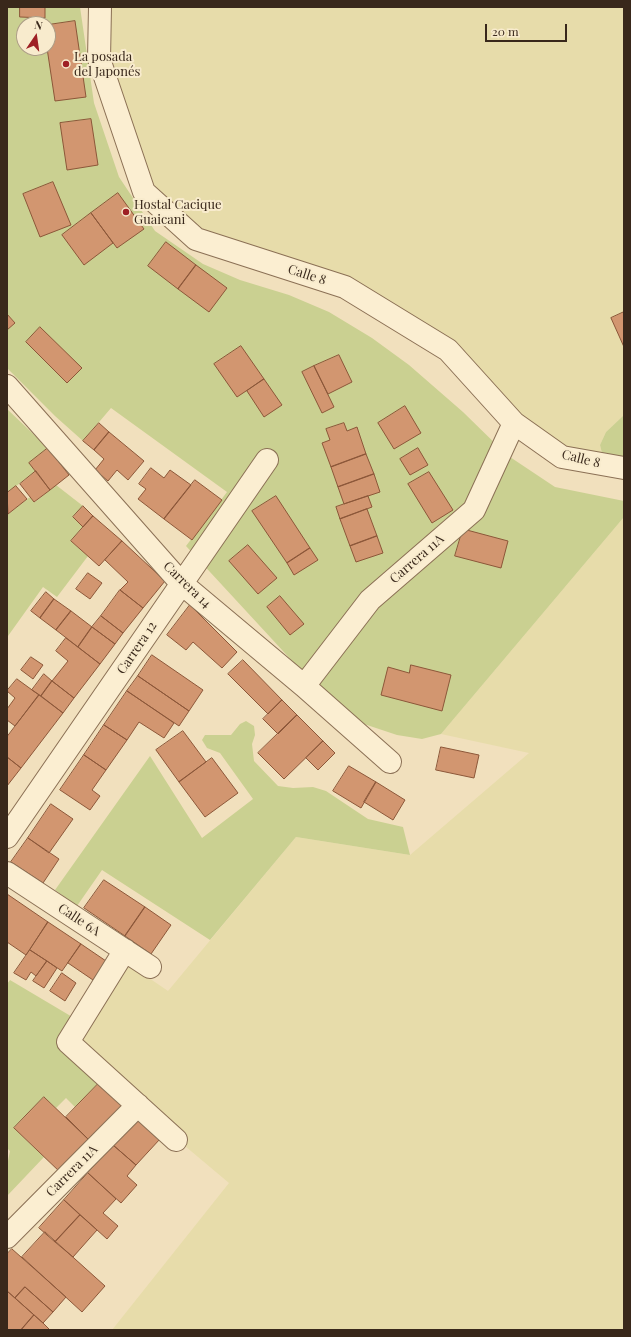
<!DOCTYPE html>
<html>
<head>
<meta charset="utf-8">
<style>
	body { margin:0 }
	#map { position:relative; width:631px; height:1337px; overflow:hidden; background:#f1e0bd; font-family:"Playfair Display",serif }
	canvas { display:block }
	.frame { position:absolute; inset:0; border:8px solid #39281b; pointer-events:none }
	.north { position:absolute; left:16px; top:16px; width:40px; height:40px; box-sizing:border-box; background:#f8ebcd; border:1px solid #ac9d86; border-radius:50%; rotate:13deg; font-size:11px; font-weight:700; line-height:16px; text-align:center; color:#39281b }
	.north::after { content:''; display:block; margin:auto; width:14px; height:18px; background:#9e2024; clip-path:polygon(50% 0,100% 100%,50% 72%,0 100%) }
	.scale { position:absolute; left:485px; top:24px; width:82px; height:18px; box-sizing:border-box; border:2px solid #39281b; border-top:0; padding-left:5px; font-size:12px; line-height:14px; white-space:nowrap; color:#39281b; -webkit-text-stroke:3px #f8ebcd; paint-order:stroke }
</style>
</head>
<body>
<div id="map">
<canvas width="631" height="1337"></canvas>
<div class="frame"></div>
<div class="north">N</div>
<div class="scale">20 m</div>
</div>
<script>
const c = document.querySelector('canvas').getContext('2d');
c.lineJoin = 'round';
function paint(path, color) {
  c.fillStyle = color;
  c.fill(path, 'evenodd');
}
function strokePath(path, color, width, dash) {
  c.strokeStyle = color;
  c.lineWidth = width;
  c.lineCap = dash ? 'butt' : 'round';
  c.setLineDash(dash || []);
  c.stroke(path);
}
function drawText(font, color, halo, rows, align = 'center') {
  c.font = font + ' "Playfair Display",serif';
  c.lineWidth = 4;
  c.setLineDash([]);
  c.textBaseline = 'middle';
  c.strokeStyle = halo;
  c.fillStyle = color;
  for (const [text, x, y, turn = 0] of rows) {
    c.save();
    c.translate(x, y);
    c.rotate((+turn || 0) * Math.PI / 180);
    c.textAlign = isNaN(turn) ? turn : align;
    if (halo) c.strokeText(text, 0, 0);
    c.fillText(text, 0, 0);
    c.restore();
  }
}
const farmland = new Path2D(`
	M102,7h522v408l-18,17 -6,13 3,12 -44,-5 -118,-97 -92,-57 -136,-54 -51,-41 -38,-79 -18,-84z
	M624,517v813h-512l117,-147 -169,-142 54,-87 54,37 128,-154 114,18 119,-102 -88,-19z`);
const green = new Path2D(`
	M7,7h73l14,96 25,74 36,54 48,33 37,16 49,15 40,17 43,26 37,27 54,47 44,43 48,32 69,14v16l-183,217 -19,5 -25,-4 -33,-11 -33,-21 -145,-157 41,-54 -116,-84 -28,33 -28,-25 -48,-48v-38l8,-7 -8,-9zM24,24h24v24h-24z
	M7,409l41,39 -12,23 -29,22z
	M624,415v49l-21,-7 -3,-12 6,-13z
	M56,485l27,21 -10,11 10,10 -12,14 17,15 -31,41 -14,-10 -35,49 -1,-123 1,1 22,-17 5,5z
	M246,721l8,5 1,9 -3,9 2,17 24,25 15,2 20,-1 13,4 42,28 35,8 7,28 -114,-18 -86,103 -108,-70 -25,36 -22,-16 95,-134 52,82 51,-39 -33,-46 -13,-5 -5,-8 3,-5h26l9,-11z
	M10,980l64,38 -14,23 44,37 -29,29 -9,-9 -10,10 -12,-11 -30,31 30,29 -37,39v-30l3,-15 -3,-3v-164z`);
const building = new Path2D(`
	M20,7h25v11l-25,-1z
	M75,21l11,76 -31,4 -8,-53 1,-23z
	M91,119l7,46 -31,5 -7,-47z
	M53,182l18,43 -31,12 -17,-43z
	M118,193l26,36 -27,19 -26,-35z
	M91,213l22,30 -29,22 -22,-30z
	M166,242l30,23 -18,24 -30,-23z
	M196,265l31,23 -18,24 -31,-23z
	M624,312v35l-13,-29z
	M7,314l8,9 -8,7z
	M40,327l42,41 -15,15 -41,-41z
	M241,346l23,33 -27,18 -23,-33z
	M339,355l13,27 -24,12 -14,-28z
	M314,366l20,41 -12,6 -20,-41z
	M264,379l18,26 -18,12 -17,-26z
	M405,406l16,27 -27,16 -16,-26z
	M99,423l10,9 -15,18 -11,-9z
	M344,423l3,8 10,-4 9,27 -35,13 -9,-24 8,-3 -4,-11z
	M109,432l35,29 -16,19 -11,-10 -9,11 -13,-11 9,-11 -10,-9z
	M48,448l21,27 -19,15 -21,-27z
	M418,448l10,17 -18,10 -10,-16z
	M366,454l8,20 -36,13 -7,-20z
	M151,468l13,10 6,-8 21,15 -27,34 -26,-20 8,-10 -7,-5z
	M36,471l14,19 -16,12 -14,-18z
	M429,472l24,38 -21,13 -24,-39z
	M374,474l6,18 -36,12 -6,-17z
	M195,480l27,20 -30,40 -28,-21z
	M16,486l11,13 -19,15 -1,-21z
	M276,496l34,52 -23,15 -35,-52z
	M368,496l4,11 -32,12 -4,-12z
	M83,506l10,10 -10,11 -10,-10z
	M367,509l10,27 -27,10 -10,-27z
	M93,516l29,25 -23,25 -28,-25z
	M463,529l45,12 -7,27 -46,-12z
	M377,536l6,17 -27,9 -6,-16z
	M122,541l43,40 -22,27 -23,-18 8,-8 -23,-22z
	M248,545l29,33 -19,16 -29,-33z
	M310,548l8,12 -24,15 -7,-12z
	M88,573l14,10 -12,16 -14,-10z
	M120,590l23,18 -20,25 -22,-17z
	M46,592l8,7 -14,19 -9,-7z
	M280,596l24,28 -14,11 -23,-28z
	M54,599l17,12 -15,19 -16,-12z
	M190,605l47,47 -15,16 -29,-26 -7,8 -19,-15z
	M71,611l21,16 -14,20 -22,-17z
	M101,616l22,17 -8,11 -23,-17z
	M92,627l23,17 -15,20 -22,-17z
	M66,638l34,26 -26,34 -22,-17 16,-20 -12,-10z
	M152,655l51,35 -14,21 -51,-35z
	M31,657l12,8 -10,14 -12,-9z
	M243,660l39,40 -14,14 -40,-40z
	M411,665l40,10 -9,36 -61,-16 7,-28 21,6z
	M44,674l8,7 -11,15 -9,-6z
	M138,676l51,35 -10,15 -52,-35z
	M17,679l22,16 -24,31 -8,-6v-11l8,-11 -8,-7z
	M52,681l22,17 -11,15 -22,-17z
	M127,691l47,32 -10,15 -25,-16 -12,18 -23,-15z
	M39,695l24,18 -42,55 -14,-11v-20z
	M282,700l15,15 -19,19 -15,-15z
	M297,715l26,26 -39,38 -26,-26z
	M104,725l23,15 -21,30 -22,-15z
	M183,731l23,31 -27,20 -23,-32z
	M323,741l12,12 -17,17 -12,-12z
	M441,747l38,8 -5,23 -38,-8z
	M84,755l22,15 -14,20 8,6 -10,14 -30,-20z
	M7,757l14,11 -14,18z
	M212,758l26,35 -33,24 -26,-35z
	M349,766l27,16 -15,26 -28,-17z
	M376,782l29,18 -12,20 -29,-18z
	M51,804l22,15 -24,34 -21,-15z
	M28,838l31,21 -16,24 -32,-21z
	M104,880l41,27 -20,29 -41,-28z
	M7,894l41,28 -22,33 -19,-13z
	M145,907l26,18 -20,29 -26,-18z
	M48,922l33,22 -19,27 -32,-21z
	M81,944l25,17 -13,19 -25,-17z
	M30,950l17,11 -11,15 -5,-4 -5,8 -12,-7z
	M47,961l10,7 -13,20 -11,-7z
	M62,973l14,10 -11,18 -15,-10z
	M101,1081l26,24 -36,37 -25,-25z
	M44,1097l47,45 -30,31 -47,-45z
	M137,1119l23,20 -24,26 -23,-20z
	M113,1145l23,20 -9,11 10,9 -16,18 -33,-30z
	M88,1173l28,26 -13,14 15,13 -11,13 -43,-39z
	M64,1200l16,15 -25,27 -16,-14z
	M80,1215l17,15 -24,27 -18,-15z
	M45,1232l60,54 -23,26 -60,-55z
	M12,1249l54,48 -13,15 -28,-25 -10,11 -8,-7v-37z
	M25,1287l28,25 -10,11 -28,-25z
	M7,1291l27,24 -13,15h-14z
	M34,1315l9,8 7,7h-29z`);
const minor = new Path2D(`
	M100,7l-1,52 45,133 52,47 149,48 103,63 66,73 48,34 62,11
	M7,386l174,197 123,103 86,76
	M304,686l66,-86 104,-90 40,-87
	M7,837l260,-377
	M7,873l143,94
	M125,950l-57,92 108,98
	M7,1237l131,-132`);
const markers = [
	[66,64,4,"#9e2024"],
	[126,212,4,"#9e2024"]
];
const poiNames = [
	["La posada",74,57],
	["del Japonés",74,72],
	["Hostal Cacique",134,205],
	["Guaicani",134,220]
];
const streetNames = [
	["Calle 8",307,275,18],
	["Calle 8",581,459,14],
	["Carrera 11A",417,559,-41],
	["Carrera 14",187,585,44],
	["Carrera 12",137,648,-56],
	["Calle 6A",79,920,33],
	["Carrera 11A",72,1171,-45]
];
paint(farmland, '#e7dcaa');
paint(green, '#cad091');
paint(building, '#d29670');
strokePath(building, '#8c5739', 1);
strokePath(minor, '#8b7055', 24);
strokePath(minor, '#fbeed1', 22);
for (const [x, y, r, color] of markers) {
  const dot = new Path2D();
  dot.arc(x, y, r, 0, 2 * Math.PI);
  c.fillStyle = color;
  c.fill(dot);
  strokePath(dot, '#f8ebcd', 1.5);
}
drawText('13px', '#39281b', '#f8ebcd', poiNames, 'left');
drawText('13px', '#39281b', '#f8ebcd', streetNames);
</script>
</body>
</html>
